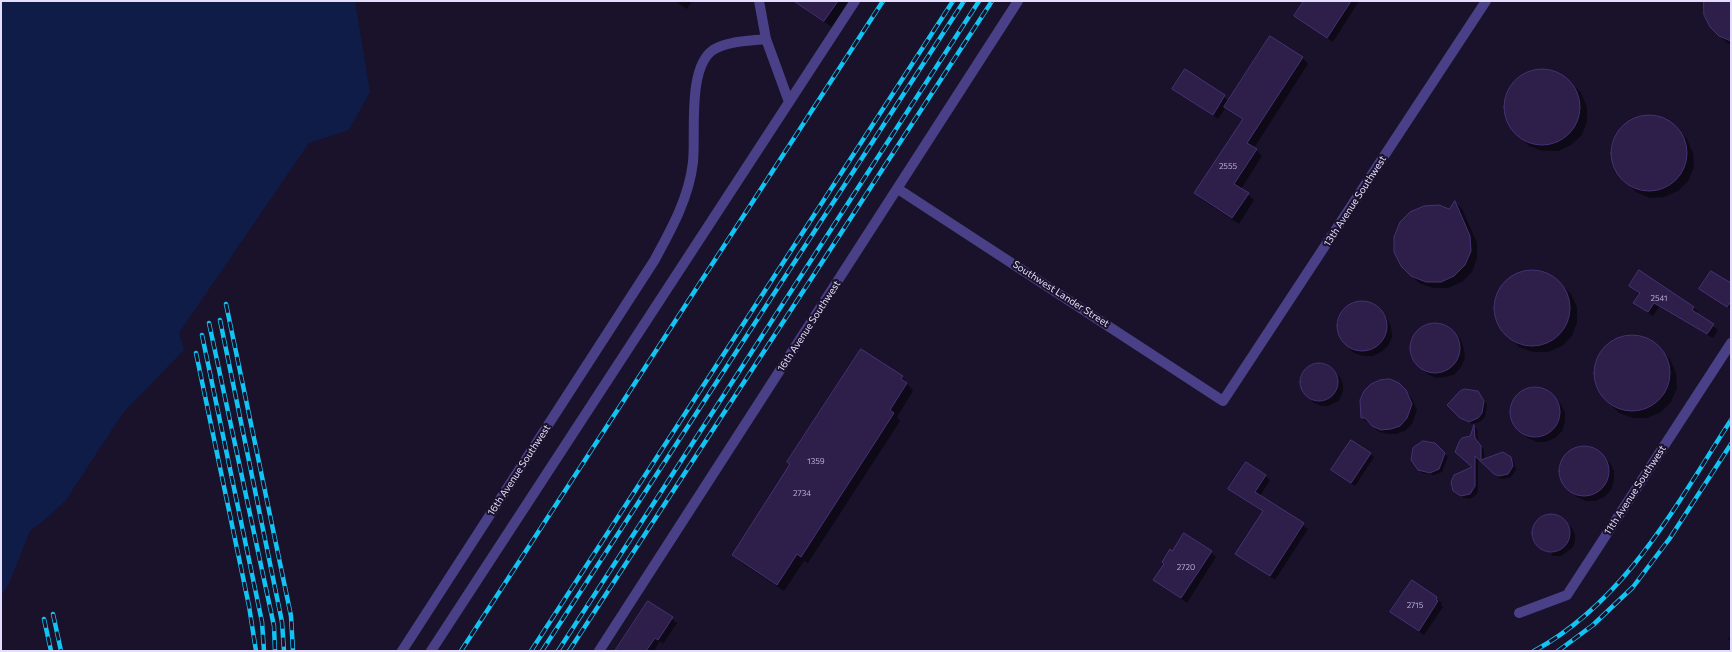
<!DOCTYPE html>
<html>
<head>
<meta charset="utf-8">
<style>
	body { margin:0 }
	#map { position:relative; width:1732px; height:652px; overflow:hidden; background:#19122a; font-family:Commissioner,sans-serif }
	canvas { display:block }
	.frame { position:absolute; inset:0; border:2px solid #e4ddfd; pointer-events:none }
</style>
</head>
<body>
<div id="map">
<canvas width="1732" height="652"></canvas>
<div class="frame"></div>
</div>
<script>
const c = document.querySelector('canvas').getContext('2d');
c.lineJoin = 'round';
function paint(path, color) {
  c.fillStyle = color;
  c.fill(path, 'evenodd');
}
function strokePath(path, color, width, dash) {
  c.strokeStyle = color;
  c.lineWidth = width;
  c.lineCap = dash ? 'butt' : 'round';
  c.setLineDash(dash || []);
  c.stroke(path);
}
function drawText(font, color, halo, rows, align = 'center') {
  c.font = font + ' Commissioner,sans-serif';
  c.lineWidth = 4;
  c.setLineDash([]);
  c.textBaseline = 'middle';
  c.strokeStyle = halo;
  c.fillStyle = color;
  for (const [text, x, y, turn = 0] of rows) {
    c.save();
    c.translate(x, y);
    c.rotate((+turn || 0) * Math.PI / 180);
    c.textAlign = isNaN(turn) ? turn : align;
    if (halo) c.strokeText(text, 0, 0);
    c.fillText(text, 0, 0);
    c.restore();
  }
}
const water = new Path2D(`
	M1,1h354l15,91 -21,38 -40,13 -130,190 5,17 -61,63 -57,87 -18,17 -18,14 -20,50 -9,15z`);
const shadow = new Path2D(`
	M675,1h17l-5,8z
	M804,1h45l-17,26 -23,-15 -7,-7z
	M1305,1h54l-26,41 -38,-26z
	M1706,1h25v44l-4,-2 -17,-16z
	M1302,57l6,7 -54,84 8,8 -21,33 13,11 -15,24 -38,-25 -6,-6 48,-73 -17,-13 -8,12 -44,-30 11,-18 44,30z
	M1534,70h15l14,5 18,18 6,14v14l-5,14 -11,10 -13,6h-15l-14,-5 -18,-18 -6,-14v-14l5,-14 11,-10z
	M1641,116h14l14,5 18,18 6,14 1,14 -6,14 -10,10 -14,6 -14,1 -14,-6 -18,-18 -6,-13 -1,-15 6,-14 10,-10z
	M1455,202l7,7 15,34v15l-5,14 -10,10 -14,6h-15l-14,-5 -18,-18z
	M1539,270l14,6 18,18 6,13v15l-5,14 -10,10 -14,6h-15l-14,-5 -18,-18 -6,-14v-14l6,-14 10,-10 13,-6z
	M1731,285v24l-27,-17z
	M1630,286l63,21 5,5 -1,2 21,16 -5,8 -54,-31 -6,9 -18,-13 5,-9z
	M1356,302h10l9,4 12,12 4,9 1,10 -4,9 -7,6 -8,4h-10l-9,-3 -13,-13 -3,-9 -1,-9 4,-9 7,-7z
	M1430,324h9l9,3 13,13 3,9 1,9 -4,9 -6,7 -9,3 -10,1 -9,-4 -12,-12 -4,-9v-10l3,-9 7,-6z
	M1624,336h14l14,6 18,17 6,14 1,15 -6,14 -10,10 -14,6h-14l-14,-5 -18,-18 -6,-14v-14l5,-14 10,-11z
	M1322,363l7,3 11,11 3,7v7l-4,10 -11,5h-7l-7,-3 -11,-11 -3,-6v-8l3,-6 5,-5z
	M902,377l11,14 -16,26 3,4 -92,142 -4,-2 -20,30 -44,-29 -7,-7z
	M1399,384l12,13 6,13 -5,14 -7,7 -9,3h-9l-9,-3 -16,-13z
	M1530,388h9l9,3 13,13 4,9v9l-3,9 -7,7 -9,4h-9l-9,-4 -13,-12 -4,-9v-10l4,-9 6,-6z
	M1466,390h5l10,6 6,9 -2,12 -4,4 -8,3 -8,-3 -17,-16z
	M1474,426l3,3 1,13 6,8v10l26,-2 4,4 2,8 -5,7 -8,2 -4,-1 -21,-21v33l-1,4 -7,5 -9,-2 -3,-3 16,-26 -4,-31z
	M1351,441l23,16 -19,29 -23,-16z
	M1435,444l13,13 -6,15 -8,3 -12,-2 -3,-3z
	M1579,447h10l9,3 12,13 4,8v10l-3,9 -7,7 -9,4h-9l-9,-4 -13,-12 -4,-9v-10l4,-9 6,-6z
	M1265,476l5,4 -10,16 48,33 -33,51 -38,-26 26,-42 -34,-24z
	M1547,515l14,2 11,11 3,7v7l-3,6 -11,8h-7l-3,-1 1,-2 -13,-7 -6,-10v-7l3,-6 5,-5z
	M1172,552h39l5,5 -29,46 -33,-23z
	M1412,581l30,22 -1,2 2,2 -19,28 -32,-23z
	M649,602l28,21 -14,21 -3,-3 -6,10h-38z
	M1731,635v7l-3,-3z`);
const building = new Path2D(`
	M794,1h44l-14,20z
	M1304,1h47l-24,37 -33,-22z
	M1704,1h27v40l-12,-5 -9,-9 -6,-12z
	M1270,36l33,21 -56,86 10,6 -23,35 15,9 -17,25 -38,-25 49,-74 -19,-12z
	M1504 107a38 38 0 1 1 76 0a38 38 0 1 1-76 0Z
	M1185,69l40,26 -12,20 -41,-26z
	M1611 153a38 38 0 1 1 76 0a38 38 0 1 1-76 0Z
	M1455,201l15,35 1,15 -6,14 -11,11 -13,6h-15l-15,-6 -10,-10 -7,-14v-15l6,-15 10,-10 14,-6 15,-1 10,4z
	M1494 308a38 38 0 1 1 76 0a38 38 0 1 1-76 0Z
	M1639,270l55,37 -2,3 22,14 -7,10 -53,-31 -6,9 -15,-9 7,-10 -11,-7z
	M1711,271l20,12v18l-4,6 -28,-18z
	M1337 326a25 25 0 1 1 50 0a25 25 0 1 1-50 0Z
	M1410 348a25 25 0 1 1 50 0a25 25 0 1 1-50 0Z
	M1594 373a38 38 0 1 1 76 0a38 38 0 1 1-76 0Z
	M861,349l42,27 -2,3 6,4 -17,27 4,3 -93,144 -4,-3 -20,31 -45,-30 58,-91 -3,-2z
	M1300 382a19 19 0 1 1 38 0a19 19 0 1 1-38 0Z
	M1390,379l9,4 7,7 6,14 -5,14 -7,8 -9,3 -10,1 -9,-4 -7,-8h-4l-1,-18 4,-9 7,-7 9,-4z
	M1510 412a25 25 0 1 1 50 0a25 25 0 1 1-50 0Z
	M1465,389l13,2 6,10 -2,12 -4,5 -9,4 -9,-4 -13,-13 13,-14z
	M1474,425l1,13 6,8v14l22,-8 8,5 2,9 -5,8 -9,2 -5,-2 -19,-18v30l-5,8 -9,2 -8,-5 -2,-9 3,-7 18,-8 -17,-15 4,-10 3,-4 8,-2z
	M1351,440l20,13 -20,30 -20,-13z
	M1423,441l12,2 10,10 -6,16 -9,4 -12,-3 -7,-10 2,-12z
	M1559 471a25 25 0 1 1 50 0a25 25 0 1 1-50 0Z
	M1246,462l20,13 -11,17 49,31 -34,53 -35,-22 28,-43 -35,-22z
	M1532 533a19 19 0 1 1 38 0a19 19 0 1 1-38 0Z
	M1184,533l28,18 -31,47 -28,-18 11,-16 -2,-2 8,-13 2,2z
	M1412,580l25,17 -1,3 2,1 -19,30 -29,-19z
	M648,601l25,16 -15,23 -3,-2 -9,13h-31z`);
const minor = new Path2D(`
	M759,1l7,38 23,63
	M898,189l325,212 263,-400
	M1519,613l48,-18 164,-252
	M402,651l252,-390c17,-31 35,-63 39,-99 3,-28 -6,-94 20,-112 14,-9 37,-9 53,-11
	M431,651l424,-650
	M599,651l419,-650`);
const rail = new Path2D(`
	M226,304l65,312 2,35
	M220,320l62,302 2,29
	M209,323l65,303 1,25
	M202,335l60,287 2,29
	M196,353l53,253 7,45
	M53,614l8,37
	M44,619l7,32
	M461,651l422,-650
	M531,651l422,-650
	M542,651l422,-650
	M558,651l421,-650
	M569,651l423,-650
	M1534,651c92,-50 142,-146 197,-231
	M1558,651l35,-26 40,-38 37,-49 61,-94`);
const numberNames = [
	["2555",1228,166],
	["2541",1659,298],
	["1359",816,461],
	["2734",802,493],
	["2720",1186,567],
	["2715",1415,605]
];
const streetNames = [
	["13th Avenue Southwest",1355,201,-57],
	["Southwest Lander Street",1061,294,33],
	["16th Avenue Southwest",809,326,-57],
	["16th Avenue Southwest",519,470,-57],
	["11th Avenue Southwest",1635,490,-57]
];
paint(water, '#0e1c47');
paint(shadow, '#0007');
paint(building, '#2d1f4a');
strokePath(building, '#473275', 1);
strokePath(minor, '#4a4087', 10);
strokePath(rail, '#12c4f4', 4.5);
strokePath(rail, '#19122a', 3, [9]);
drawText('8px', '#b6aed0', null, numberNames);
drawText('10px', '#e4ddfd', '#19122a', streetNames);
</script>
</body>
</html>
